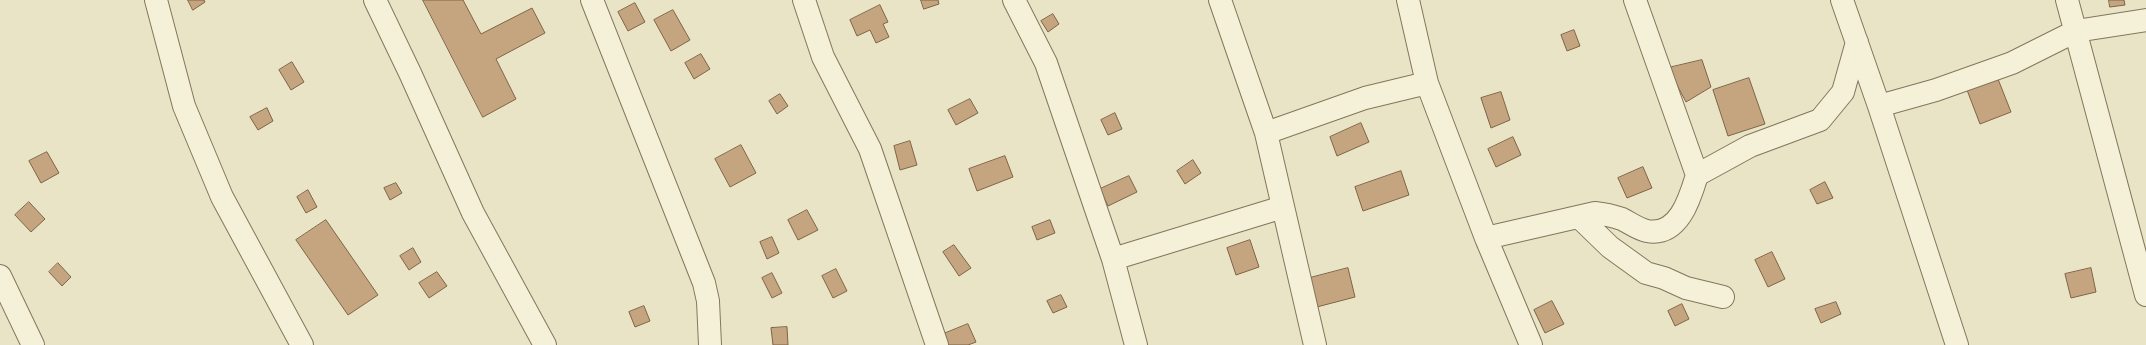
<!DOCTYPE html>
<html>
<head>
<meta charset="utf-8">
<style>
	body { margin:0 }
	canvas { display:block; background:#e9e4c6 }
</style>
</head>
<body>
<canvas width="2146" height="345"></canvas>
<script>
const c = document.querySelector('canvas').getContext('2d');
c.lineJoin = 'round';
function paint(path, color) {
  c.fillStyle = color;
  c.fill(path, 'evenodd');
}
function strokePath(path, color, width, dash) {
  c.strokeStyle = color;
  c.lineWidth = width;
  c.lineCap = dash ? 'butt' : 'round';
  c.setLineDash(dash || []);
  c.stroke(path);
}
const building = new Path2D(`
	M188,0h16l1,2 -12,8z
	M423,0h40l18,34 51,-26 13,25 -49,26 20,40 -33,18z
	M921,0h17l1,4 -15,5z
	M2109,0h15l1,5 -15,2z
	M635,3l10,19 -17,9 -10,-19z
	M880,5l8,17 -5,2 6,13 -13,6 -6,-13 -13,6 -7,-16z
	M673,10l17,30 -19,11 -17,-31z
	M1053,14l6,10 -11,8 -7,-11z
	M1574,30l6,16 -13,5 -6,-16z
	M701,54l9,15 -16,10 -9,-16z
	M1702,60l9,27 -25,15 -18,-34z
	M292,62l12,20 -13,8 -12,-20z
	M1749,78l16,46 -37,12 -15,-46z
	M1998,79l13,33 -31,12 -13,-34z
	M1501,92l9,28 -19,8 -10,-30z
	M780,94l8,12 -11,8 -8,-13z
	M970,99l8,14 -22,12 -8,-15z
	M267,108l6,13 -15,9 -8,-13z
	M1115,113l7,16 -14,6 -7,-15z
	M1361,123l8,19 -32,14 -7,-19z
	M1513,137l8,18 -25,12 -8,-18z
	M910,141l7,24 -17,5 -6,-24z
	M741,145l15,28 -26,14 -15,-28z
	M47,152l12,21 -18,10 -12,-22z
	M1005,156l8,21 -36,14 -8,-22z
	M1193,160l8,13 -16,11 -8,-13z
	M1643,167l9,21 -25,10 -9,-20z
	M1401,171l8,24 -46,16 -8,-24z
	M1129,176l8,16 -29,14 -8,-17z
	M1825,182l8,16 -16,6 -7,-14z
	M396,183l6,10 -12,7 -6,-12z
	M308,190l9,17 -11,6 -9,-16z
	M29,202l16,17 -14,13 -16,-17z
	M807,210l11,20 -20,10 -10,-20z
	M326,220l52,75 -30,20 -52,-75z
	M1050,220l5,13 -18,7 -5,-13z
	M772,237l7,16 -12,6 -7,-17z
	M1250,240l9,27 -23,8 -9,-27z
	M954,245l17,23 -12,8 -16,-24z
	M413,248l8,14 -12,8 -9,-14z
	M1772,252l13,27 -17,8 -13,-27z
	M58,263l13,14 -9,9 -13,-14z
	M1348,268l7,29 -42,11 -7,-29z
	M2091,268l5,24 -25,6 -6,-24z
	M836,269l11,22 -14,7 -11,-22z
	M437,272l10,14 -18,12 -10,-15z
	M772,273l10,20 -10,5 -10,-20z
	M1061,295l6,12 -14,6 -6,-12z
	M1552,301l12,23 -19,9 -11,-23z
	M1836,302l5,12 -20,9 -6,-14z
	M1682,304l7,15 -14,7 -7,-15z
	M644,306l6,15 -15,6 -6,-15z
	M968,324l8,18 -8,3h-22l-5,-10z
	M787,327l1,18h-15l-2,-17z`);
const minor = new Path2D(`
	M156,0l28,106 38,91 80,148
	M375,0l35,73 63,140 72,132
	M592,0l112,283 4,18 2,44
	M804,0l19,57 47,92 67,196
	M1014,0l32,63 67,196 23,86
	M1220,0l46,133 49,212
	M1408,0l19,83 59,155 45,107
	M1635,0l62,175
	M1842,0l37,106 78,239
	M2067,0l79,295
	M1879,106l57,-16 76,-27 64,-32 70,-11
	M1266,133l99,-35 62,-15
	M1579,217l31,30 36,26 18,5 22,10 37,9
	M1486,238l109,-25c10,1 18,3 27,6 8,4 16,10 25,12 32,6 43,-33 50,-56l53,-29 70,-26 23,-28 14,-50
	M1113,259l170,-52
	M0,276l33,69`);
paint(building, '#c4a57f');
strokePath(building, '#7f6446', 1);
strokePath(minor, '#83765d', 24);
strokePath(minor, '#f5f0d8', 22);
</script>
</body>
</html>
